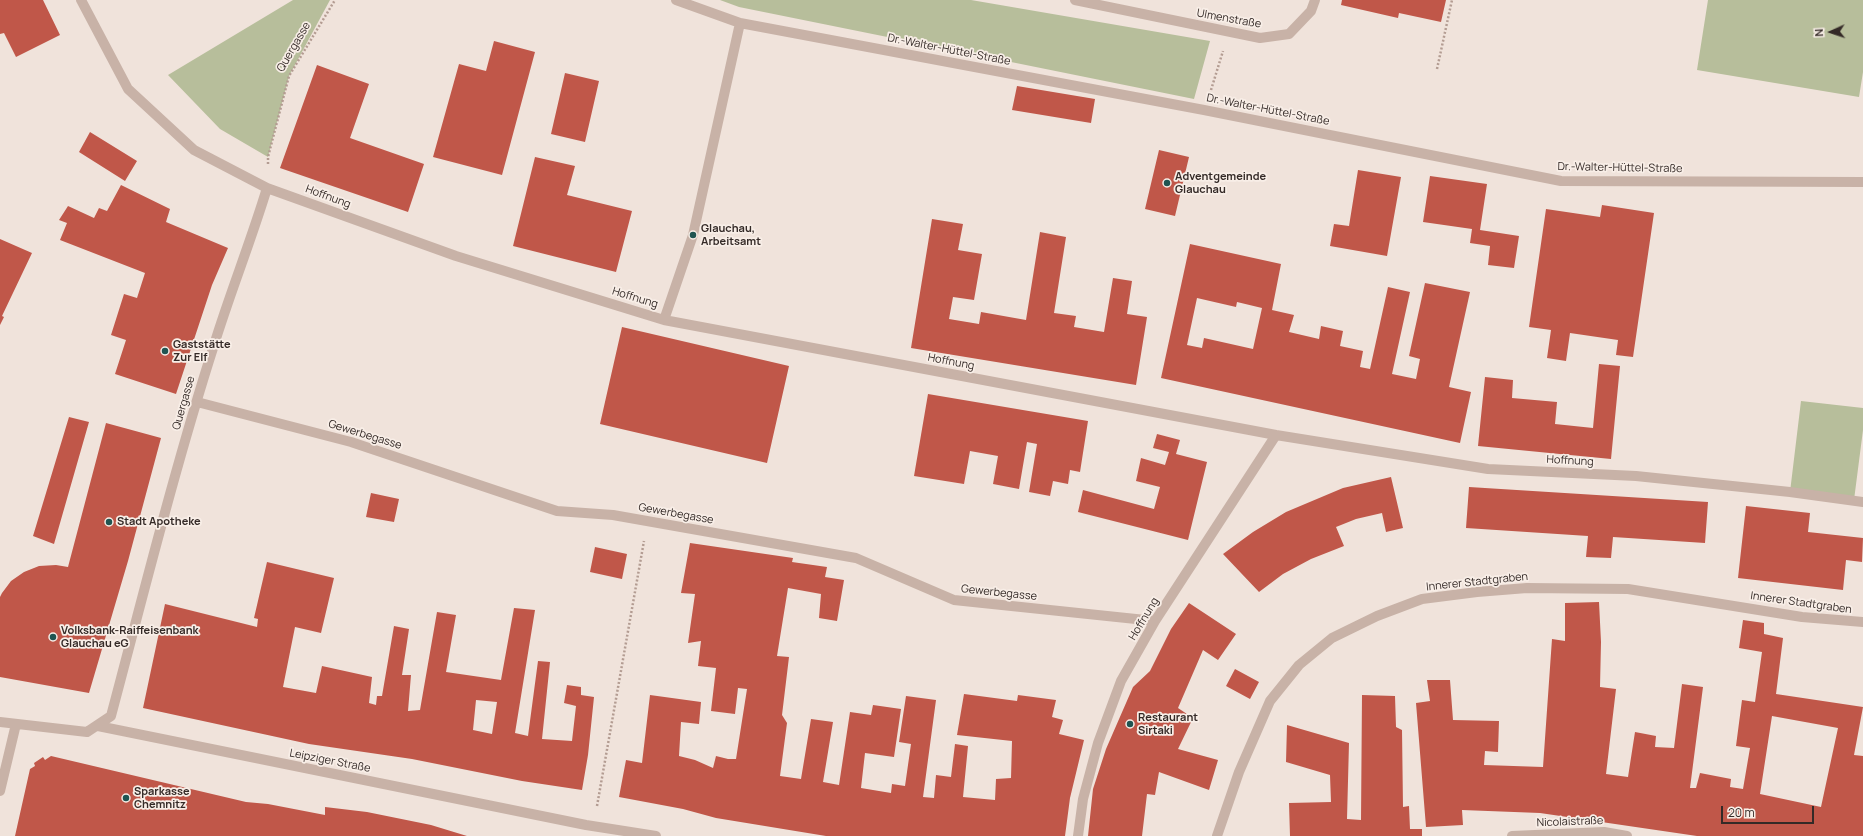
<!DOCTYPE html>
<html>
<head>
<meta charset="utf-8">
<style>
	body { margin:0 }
	#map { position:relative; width:1863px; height:836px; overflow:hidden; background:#f0e3db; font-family:Manrope,sans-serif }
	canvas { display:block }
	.north { position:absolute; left:1811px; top:12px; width:40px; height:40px; -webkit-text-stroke:3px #f8eee7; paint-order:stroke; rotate:267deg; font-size:11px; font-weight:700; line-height:16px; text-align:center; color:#342a27 }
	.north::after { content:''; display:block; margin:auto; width:14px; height:18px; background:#342a27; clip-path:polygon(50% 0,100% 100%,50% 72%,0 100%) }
	.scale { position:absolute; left:1721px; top:806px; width:93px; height:18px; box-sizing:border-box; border:2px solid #342a27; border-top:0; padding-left:5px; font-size:12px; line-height:14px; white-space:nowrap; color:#342a27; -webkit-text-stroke:3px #f8eee7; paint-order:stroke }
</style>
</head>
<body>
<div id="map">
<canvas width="1863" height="836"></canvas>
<div class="north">N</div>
<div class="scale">20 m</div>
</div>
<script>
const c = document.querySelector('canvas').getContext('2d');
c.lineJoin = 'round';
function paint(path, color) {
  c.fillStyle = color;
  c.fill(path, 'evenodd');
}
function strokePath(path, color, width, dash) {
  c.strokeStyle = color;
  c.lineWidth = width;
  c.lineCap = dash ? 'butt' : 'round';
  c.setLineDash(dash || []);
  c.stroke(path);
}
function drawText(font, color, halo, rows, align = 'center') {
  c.font = font + ' Manrope,sans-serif';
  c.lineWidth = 3.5;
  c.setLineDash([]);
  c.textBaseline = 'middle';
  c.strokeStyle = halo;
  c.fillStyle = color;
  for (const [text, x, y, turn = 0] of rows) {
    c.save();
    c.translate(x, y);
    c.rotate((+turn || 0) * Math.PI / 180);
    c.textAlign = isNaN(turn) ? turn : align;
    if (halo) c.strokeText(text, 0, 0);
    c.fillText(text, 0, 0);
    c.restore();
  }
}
const green = new Path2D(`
	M293,0h37l-41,76 -21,81 -48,-28 -52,-54z
	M720,0h251l239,41 -16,58 -455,-92z
	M1708,0h155v72l-4,25 -162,-27z
	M1801,401l62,7v22l-9,70 -64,-8z`);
const building = new Path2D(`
	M0,0h43l17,35 -44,22 -12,-24 -4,1z
	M1342,0h104l-5,22 -42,-9 -1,5 -57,-13z
	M494,41l41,11 -33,123 -69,-18 26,-93 27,7z
	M317,65l52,19 -19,54 74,26 -16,48 -128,-44z
	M565,73l34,8 -14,61 -34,-8z
	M1017,86l78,13 -4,24 -79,-13z
	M90,132l47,29 -12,20 -46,-29z
	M1159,150l30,7 -14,59 -30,-7z
	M535,157l40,9 -8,29 65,16 -16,61 -103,-26z
	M1358,170l43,7 -14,79 -57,-10 4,-22 15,2z
	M1430,176l57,8 -7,46 39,6 -5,32 -26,-3 2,-19 -20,-3 2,-14 -49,-7z
	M121,185l49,24 -4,13 62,26 -16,37 -36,109 -61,-20 11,-34 -15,-5 13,-41 13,4 8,-25 -85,-33 7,-17 -8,-3 9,-14 26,12 5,-10 8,3z
	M1602,205l52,8 -21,144 -17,-2 2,-15 -48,-7 -4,28 -19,-3 4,-28 -22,-3 17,-118 54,8z
	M932,219l31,5 -5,26 24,4 -8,46 -21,-3 -4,22 30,5 2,-12 45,8 14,-88 26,5 -12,76 22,3 -2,11 30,5 9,-54 19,3 -5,33 20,3 -11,68 -225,-37z
	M0,239l32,14 -30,63 2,1 -4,8z
	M1190,244l91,20 -9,46 22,5 -5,17 30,7 2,-13 22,5 -3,15 23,5 -3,16 10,2 18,-82 22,5 -18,82 24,5 4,-20 -11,-3 16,-73 45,9 -21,95 22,5 -11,51 -299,-65zM1197,298l39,9 1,-5 25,6 -9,41 -49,-11 -2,10 -15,-3z
	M622,327l167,39 -22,97 -167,-39z
	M1599,364l21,2 -9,93 -133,-13 7,-69 28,3 -1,18 45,4 -2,22 38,4z
	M928,394l160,27 -8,51 -10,-2 -2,14 -15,-3 -3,15 -21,-4 8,-48 -10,-2 -8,47 -26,-5 5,-28 -28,-5 -6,33 -50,-8z
	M69,417l20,5 -35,122 -21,-8z
	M106,423l55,15 -33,123 -39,132 -89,-16v-80l2,-4 9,-12 13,-9 15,-6 17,-1 12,2z
	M1157,434l23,6 -4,14 31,8 -19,78 -110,-28 5,-22 71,19 6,-22 -24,-6 5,-23 24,7 4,-13 -16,-4z
	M1391,477l12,51 -17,4 -4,-19 -26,6 -20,8 8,19 -33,13 -28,15 -24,18 -36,-38 30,-22 33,-20 57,-24z
	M1469,487l239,15 -3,41 -92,-6 -2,21 -25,-1 2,-21 -122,-8z
	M371,493l28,6 -5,23 -28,-5z
	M1746,506l64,7 -2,19 55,6 -1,24 -16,-2 -3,30 -105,-12z
	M690,543l103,15 -1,4 35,5 -2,10 19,3 -7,41 -18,-3 2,-24 -33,-6 -11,68 12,1 -7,58 5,8 -7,53 21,3 10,-60 22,3 -10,60 16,3 11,-73 21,3 2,-10 28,4 -7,48 -29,-4 -4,35 30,5 1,-9 13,2 6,-42 -12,-2 7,-46 30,4 -13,97 11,1 2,-23 15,2 4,-33 13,2 -5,51 32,3 1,-21 15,-1 1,-37 -55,-6 7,-41 53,7 1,-6 38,5 -4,17 11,3 -4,14 25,6 -14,58 -5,38h-239l-110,-18 -33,-9 -64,-12 7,-37 16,3 8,-68 51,7 -2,22 -18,-2 -2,34 16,4 18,8 3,-12 12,3h8l11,-70 -9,-1 -3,26 -24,-3 5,-43 -18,-2 3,-25 -13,2 7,-49 -14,-1z
	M595,547l32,7 -5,25 -32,-7z
	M267,562l67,16 -13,55 -26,-6 -12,60 33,6 6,-27 50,11 -3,26 7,2 1,-9h5l12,-70 15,3 -7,46h9l-3,36 12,-1 17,-98 19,3 -10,57 55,8 13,-72 21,2 -20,123 13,3 10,-75 12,1 -8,77 30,2 4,-35 -12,-3 3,-18 14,2v8l13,2 -6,58 -6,35 -60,-9 -110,-22 -103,-15 -166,-36 22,-104 92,23 1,-8 -4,-1zM476,700l21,2 -5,32 -19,-4z
	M1599,602l2,40 -1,45 16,2 -10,85 22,3 7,-45 21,4 -1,11 19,1 8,-64 21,3 -13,101h6l4,-15 31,6 -1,8 13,2 7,-41 -14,-2 6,-46 13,2 7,-50 -23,-4 4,-28 21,3v11l19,4 -7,56 87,13 -9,48 9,1v80h-166l-157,-23 -78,-3 1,15 -37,2 -10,-124 14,-2 -3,-21h23l3,40 46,1 -1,31 -13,-1 -1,14 59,2 9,-128 13,2v-38zM1772,716l66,12 -17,79 -61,-13z
	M1189,603l47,31 -18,26 -15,-10 -25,58 15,10 -15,31 40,11 -9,30 -50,-18 -4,23 -8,-1 -5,42h-54l5,-47 13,-40 27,-62 17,-16 21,-42z
	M1235,669l24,13 -9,17 -24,-13z
	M1362,695l33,1 1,31 6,3 1,77 6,-1 1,23h12v7h-132l-1,-33 42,-1 -1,-27 -44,-13 1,-37 62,18 -2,76 14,1z
	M51,756l195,46 22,2 57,11v-8l42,5 64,13 36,11h-452l15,-67 5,-3 -1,-3 9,-6 2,3z`);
const path = new Path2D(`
	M1437,69l15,-69
	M1211,90l12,-39
	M268,164v-7l21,-81 46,-76
	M597,806l47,-265`);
const minor = new Path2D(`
	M81,0l47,89 66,61 73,38 189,68 208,64 612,115 212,34 148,7 154,16 73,10
	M676,0l64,23 464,87 357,71 302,1
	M1075,0l185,38 29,-4 22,-23 4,-11
	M664,320l29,-85 47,-212
	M197,402l154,40 206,69 56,4 243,43 98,42 201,21
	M0,722l87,10 24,-16c33,-124 64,-249 103,-371 16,-52 37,-104 53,-157
	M98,726l488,99 70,11
	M0,791l16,-67
	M1078,836l5,-37 15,-56 23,-62 34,-60 121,-186
	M1217,836l22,-64 31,-71 29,-36 33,-27 45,-22 45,-17 55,-7 50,-4 101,1 174,28 61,5
	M1512,836l92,-4 23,4`);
const markers = [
	[1167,183,4,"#1f5451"],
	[693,235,4,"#1f5451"],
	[165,351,4,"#1f5451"],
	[109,522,4,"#1f5451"],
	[53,637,4,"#1f5451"],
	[1130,724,4,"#1f5451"],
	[126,798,4,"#1f5451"]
];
const streetNames = [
	["Ulmenstraße",1229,19,10],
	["Quergasse",294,47,-60],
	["Dr.-Walter-Hüttel-Straße",949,50,11],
	["Dr.-Walter-Hüttel-Straße",1268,110,11],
	["Dr.-Walter-Hüttel-Straße",1620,168,1],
	["Hoffnung",328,197,20],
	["Hoffnung",635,298,17],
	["Hoffnung",951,362,11],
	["Quergasse",184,403,-74],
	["Gewerbegasse",365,435,17],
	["Hoffnung",1570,461,3],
	["Gewerbegasse",676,514,10],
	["Innerer Stadtgraben",1477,582,-6],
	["Gewerbegasse",999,593,6],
	["Innerer Stadtgraben",1801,603,8],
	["Hoffnung",1144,619,-59],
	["Leipziger Straße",330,761,11],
	["Nicolaistraße",1570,822,-2]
];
const poiNames = [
	["Adventgemeinde",1175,177],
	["Glauchau",1175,190],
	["Glauchau,",701,229],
	["Arbeitsamt",701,242],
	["Gaststätte",173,345],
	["Zur Elf",173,358],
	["Stadt Apotheke",117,522],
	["Volksbank-Raiffeisenbank",61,631],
	["Glauchau eG",61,644],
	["Restaurant",1138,718],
	["Sirtaki",1138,731],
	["Sparkasse",134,792],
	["Chemnitz",134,805]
];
paint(green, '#b7be9b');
paint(building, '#c05749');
strokePath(path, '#b39c92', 2.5, [2, 2]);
strokePath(minor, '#c8b2a7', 10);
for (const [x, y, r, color] of markers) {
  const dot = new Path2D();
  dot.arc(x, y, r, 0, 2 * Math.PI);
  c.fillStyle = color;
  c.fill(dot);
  strokePath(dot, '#f8eee7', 1.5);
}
drawText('11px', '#342a27', '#f8eee7', streetNames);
drawText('bold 11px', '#342a27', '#f8eee7', poiNames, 'left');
</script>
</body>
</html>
